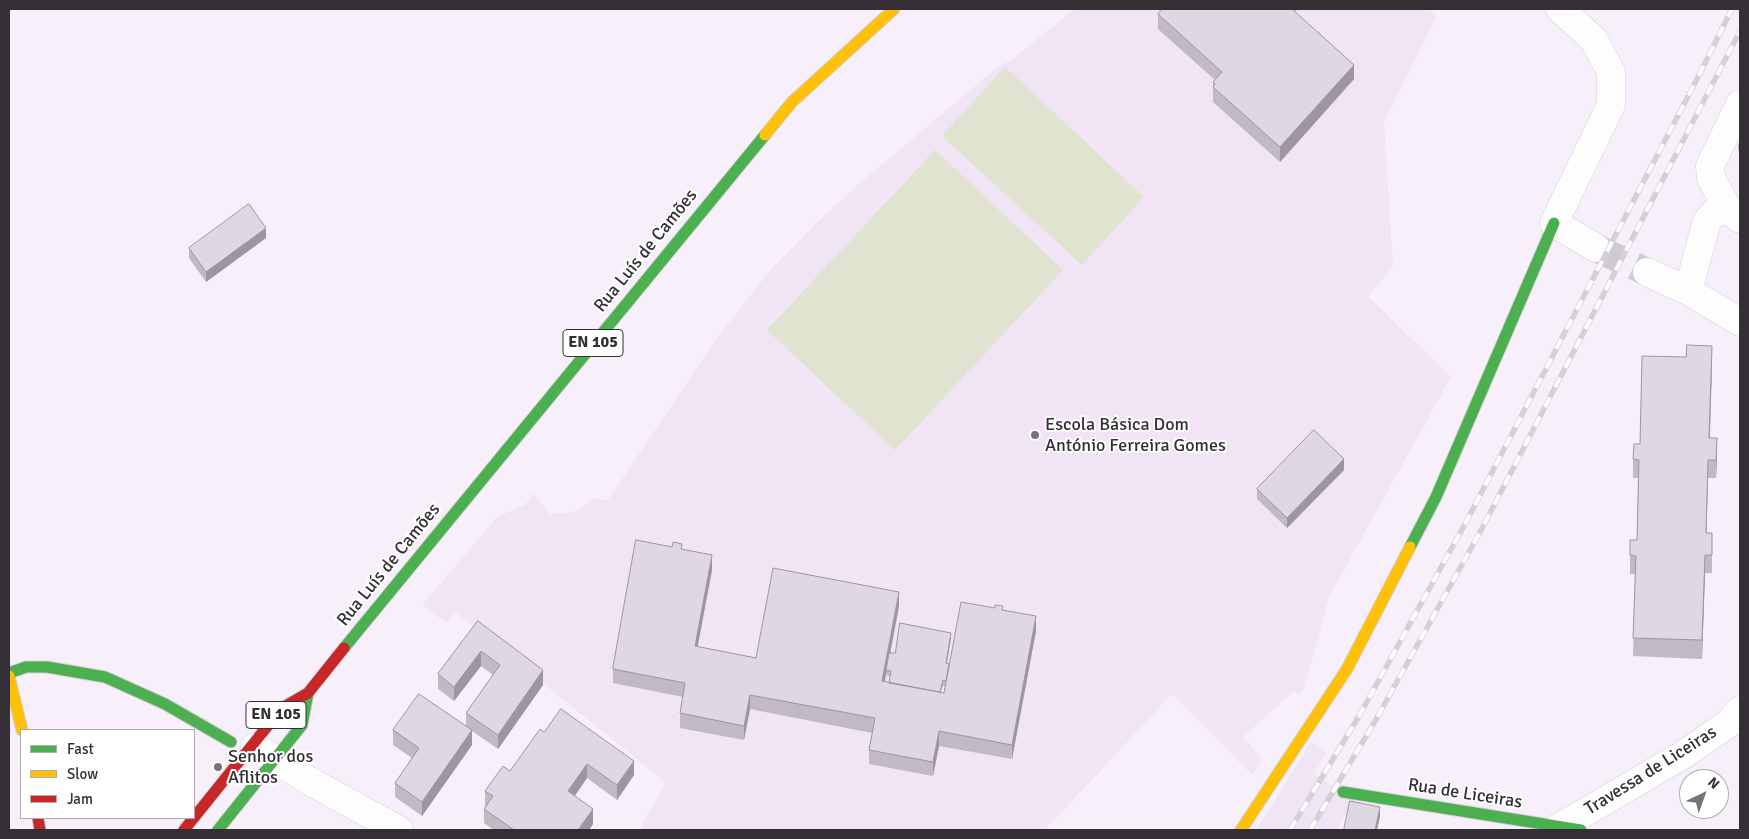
<!DOCTYPE html>
<html>
<head>
<meta charset="utf-8">
<style>
	body { margin:0 }
	#map { position:relative; width:1749px; height:839px; overflow:hidden; background:#f7f0fa; font-family:Signika,sans-serif }
	canvas { display:block }
	.frame { position:absolute; inset:0; border:10px solid #332f35; pointer-events:none }
	.legend { position:absolute; left:20px; top:729px; width:175px; height:90px; box-sizing:border-box; background:#fff; border:1px solid #adacae; margin:0; padding:6px 9px; list-style:none; font-size:15px; color:#332f35 }
	.legend li { display:flex; align-items:center; gap:10px; height:25px }
	.legend b { width:25px; border:1px solid #adacae }
	.north { position:absolute; left:1679px; top:769px; width:50px; height:50px; box-sizing:border-box; background:#fff; border:1px solid #adacae; border-radius:50%; rotate:42deg; font-size:14px; font-weight:700; line-height:20px; text-align:center; color:#332f35 }
	.north::after { content:''; display:block; margin:auto; width:18px; height:22px; background:#78737a; clip-path:polygon(50% 0,100% 100%,50% 72%,0 100%) }
</style>
</head>
<body>
<div id="map">
<canvas width="1749" height="839"></canvas>
<div class="frame"></div>
<ul class="legend">
<li><b style="height:6px;background:#4caf50"></b>Fast</li>
<li><b style="height:6px;background:#ffc107"></b>Slow</li>
<li><b style="height:6px;background:#c62828"></b>Jam</li>
</ul>
<div class="north">N</div>
</div>
<script>
const c = document.querySelector('canvas').getContext('2d');
c.lineJoin = 'round';
function paint(path, color) {
  c.fillStyle = color;
  c.fill(path, 'evenodd');
}
function strokePath(path, color, width, dash) {
  c.strokeStyle = color;
  c.lineWidth = width;
  c.lineCap = dash ? 'butt' : 'round';
  c.setLineDash(dash || []);
  c.stroke(path);
}
function drawText(font, color, halo, rows, align = 'center') {
  c.font = font + ' Signika,sans-serif';
  c.lineWidth = 4;
  c.setLineDash([]);
  c.textBaseline = 'middle';
  c.strokeStyle = halo;
  c.fillStyle = color;
  for (const [text, x, y, turn = 0] of rows) {
    c.save();
    c.translate(x, y);
    c.rotate((+turn || 0) * Math.PI / 180);
    c.textAlign = isNaN(turn) ? turn : align;
    if (halo) c.strokeText(text, 0, 0);
    c.fillText(text, 0, 0);
    c.restore();
  }
}
const built = new Path2D(`
	M1075,9h353l8,8 -52,105 9,145 -25,29 83,81 -122,220 -25,92 -4,5 -7,-2 -50,45 17,19v8l-8,11 -80,-81 -127,136h-406l27,-47 -211,-171 -9,11 -24,-18 75,-88 28,-12 8,-12 17,21 24,-2 20,-13 14,1 108,-161 52,-66 48,-50 44,-40 134,-113 20,-12z
	M1311,742l16,10 -13,22 41,26 -19,30h-80z`);
const green = new Path2D(`
	M1005,67l139,130 -62,68 -140,-129z
	M935,150l128,120 -168,180 -128,-120z`);
const streetTunnel = new Path2D(`
	M1596,248l51,24`);
const street = new Path2D(`
	M1560,9l34,31 17,32v33l-57,118 42,25
	M1729,211l-18,-33 -1,-12 30,-62
	M1647,272l41,19 52,31
	M1688,291l19,-70 9,-10h13l11,8
	M255,747l58,36 86,47
	M1558,828l125,-73 46,-32 11,-13`);
const fast = new Path2D(`
	M1410,547l26,-50 118,-274
	M344,648l421,-513
	M9,673l17,-6h21l58,10 60,27 66,38
	M1343,792l238,38
	M218,830l84,-105 6,-32`);
const slow = new Path2D(`
	M765,135l27,-33 102,-93
	M9,676l13,54
	M1241,830l106,-161 63,-122`);
const jam = new Path2D(`
	M38,818l2,12
	M184,830l98,-122 26,-15 36,-45`);
const rail = new Path2D(`
	M1290,830l69,-114 106,-192 231,-443 36,-72
	M1310,830l64,-107 105,-189 261,-503`);
const wall = new Path2D(`
	M1163,9h135l-3,3 59,67 -74,83 -67,-60v-20l2,-2 -57,-51v-15z
	M1740,143v11l-2,-5v-5z
	M266,238l-60,44 -17,-24v-10z
	M1712,364l-2,74 7,18 -1,22h-8l-2,55 6,18v22h-7l-3,86 -69,-3 2,-82h-5v-34h7l1,-62h-5v-19l7,-15z
	M1344,470l-57,58 -30,-29v-10z
	M682,549l30,21 -15,77 59,11 143,-52 -9,47h5l56,-15 -5,26h3l54,-54 33,21 -24,128 -73,-13 -6,30 -64,-12v-14l3,-17 -122,-24 -6,31 -64,-12v-15l3,-16 -70,-14v-14zM886,674v1l4,1 -1,7 -4,-1zM943,686h2l-1,7 -3,-1z
	M478,621l65,64 -45,64 -26,-18v14l-50,71 -27,-19v-14l17,-25 -19,-13v-15l73,-4v-13l27,-38 -12,-9 -27,35 -16,-12v-15z
	M544,732l90,43 -17,25 -30,-22 -13,18 19,28 -4,6h-95l-10,-7v-14l2,-3h-1v-15l25,-20z`);
const shadedWall = new Path2D(`
	M1354,65v14l-74,83v-15z
	M266,228v10l-60,44v-10z
	M1712,346v18l-3,92v-18z
	M1717,438v18l-1,22v-18z
	M1344,459v11l-57,58v-10z
	M1708,460v18l-2,74v-19z
	M712,555v15l-17,91v-15z
	M1705,555v18l-3,86v-19z
	M899,592v14l-12,64h-1v4l-4,22v-15z
	M1036,616v15l-24,128v-14z
	M951,633v5l-5,31v-6z
	M481,651v15l-27,35v-14z
	M543,670v15l-45,64v-14z
	M750,695v14l-6,31v-14z
	M472,730v15l-50,71v-14z
	M939,731v15l-6,30v-14z
	M634,761v14l-17,25v-15z
	M587,764v14l-19,28v-15z
	M1380,807v10l-3,13h-2z
	M593,809v15l-4,6h-11z`);
const building = new Path2D(`
	M1163,9h129l62,56 -74,82 -67,-60 2,-3 -2,-2 9,-10 -64,-58z
	M249,204l17,24 -60,44 -17,-24z
	M1687,345l25,1 -3,92h8l-1,22h-8l-2,73h6v22h-7l-3,85 -69,-2 3,-82 -6,-1v-15h7l2,-80 -6,-1 1,-15h6l2,-88 44,1z
	M1314,430l30,29 -57,59 -30,-29z
	M636,540l36,7 1,-5 9,2 -1,5 31,6 -17,91 61,12 17,-90 126,24 -17,89 62,12 17,-91 34,6v-3l8,1 -1,4 34,6 -24,129 -73,-14 -6,31 -64,-12 6,-32 -125,-23 -6,31 -64,-13 5,-30 -72,-14z
	M478,621l65,49 -45,65 -32,-22 34,-48 -19,-14 -27,36 -16,-13z
	M900,623l51,10 -5,30 3,1 -3,17 -3,-1 -3,12 -51,-9 2,-12 -5,-1 3,-17h6z
	M419,694l53,36 -50,72 -27,-19 24,-35 -26,-18z
	M561,709l73,52 -17,24 -30,-21 -19,27 25,18 -15,21h-64l-30,-21 9,-13 -8,-5 18,-25 7,5 30,-42 4,3z
	M1350,801l30,6 -5,23h-31z`);
const markers = [
	[1035,435,5,"#78737a"],
	[218,767,5,"#78737a"]
];
const shields = [
	[593,343,60],
	[276,715,60]
];
const shieldNames = [
	["EN 105",593,343],
	["EN 105",276,715]
];
const streetNames = [
	["Rua Luís de Camões",646,251,-51],
	["Rua Luís de Camões",389,565,-51],
	["Travessa de Liceiras",1651,771,-32],
	["Rua de Liceiras",1465,794,9]
];
const poiNames = [
	["Escola Básica Dom",1045,425],
	["António Ferreira Gomes",1045,446],
	["Senhor dos",228,757],
	["Aflitos",228,778]
];
paint(built, '#f0e4f5');
paint(green, '#dfe3cf');
strokePath(streetTunnel, '#d0c9d3', 28, [28, 14]);
strokePath(street, '#d3ced5', 29);
strokePath(fast, '#d3ced5', 13);
strokePath(slow, '#d3ced5', 13);
strokePath(jam, '#d3ced5', 13);
strokePath(street, '#fefdfe', 28);
strokePath(fast, '#4caf50', 11);
strokePath(slow, '#ffc107', 11);
strokePath(jam, '#c62828', 11);
strokePath(rail, '#d3d1d5', 5.5);
strokePath(rail, '#fff', 4, [11]);
paint(wall, '#c1b9c4');
paint(shadedWall, '#9d96a0');
paint(building, '#e0d7e4');
strokePath(building, '#9d96a0', 1);
for (const [x, y, r, color] of markers) {
  const dot = new Path2D();
  dot.arc(x, y, r, 0, 2 * Math.PI);
  c.fillStyle = color;
  c.fill(dot);
  strokePath(dot, '#fff', 2);
}
for (const [x, y, w] of shields) {
  const box = new Path2D();
  box.roundRect(x - w / 2, y - 13.5, w, 27, 4);
  c.fillStyle = '#fff';
  c.fill(box);
  strokePath(box, '#332f35', 1);
}
drawText('bold 16px', '#332f35', null, shieldNames);
drawText('18px', '#332f35', '#fff', streetNames);
drawText('18px', '#332f35', '#fff', poiNames, 'left');
</script>
</body>
</html>
